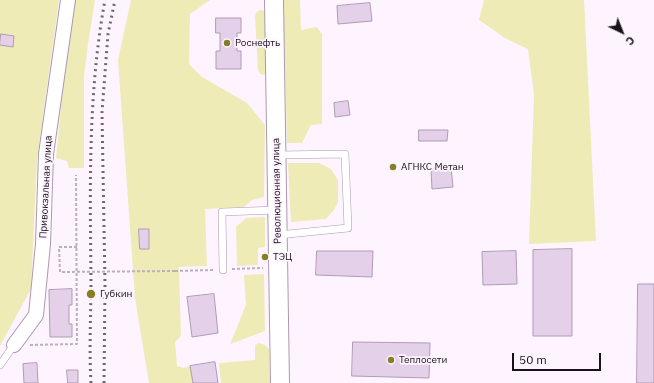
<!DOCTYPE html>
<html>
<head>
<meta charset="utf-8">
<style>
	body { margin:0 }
	#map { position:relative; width:654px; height:383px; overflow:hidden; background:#fdf4ff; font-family:"IBM Plex Sans",sans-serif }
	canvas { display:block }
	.north { position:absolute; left:602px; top:12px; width:40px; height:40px; -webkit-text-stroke:3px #fdf4ff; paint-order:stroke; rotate:137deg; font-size:11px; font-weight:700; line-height:16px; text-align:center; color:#1a121b }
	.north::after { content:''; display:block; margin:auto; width:14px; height:18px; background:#1a121b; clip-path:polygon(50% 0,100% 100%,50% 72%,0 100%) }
	.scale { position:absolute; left:512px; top:353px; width:89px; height:18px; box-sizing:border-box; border:2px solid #1a121b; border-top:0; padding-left:5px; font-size:12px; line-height:14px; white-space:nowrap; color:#1a121b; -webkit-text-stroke:3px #fdf4ff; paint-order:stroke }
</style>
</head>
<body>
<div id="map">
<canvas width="654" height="383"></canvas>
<div class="north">С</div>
<div class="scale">50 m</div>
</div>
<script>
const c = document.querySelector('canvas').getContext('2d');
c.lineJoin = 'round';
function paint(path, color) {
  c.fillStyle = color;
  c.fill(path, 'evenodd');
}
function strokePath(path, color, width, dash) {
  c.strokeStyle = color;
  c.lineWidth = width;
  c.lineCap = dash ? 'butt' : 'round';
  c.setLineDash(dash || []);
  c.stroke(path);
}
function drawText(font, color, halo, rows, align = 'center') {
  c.font = font + ' "IBM Plex Sans",sans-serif';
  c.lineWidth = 3.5;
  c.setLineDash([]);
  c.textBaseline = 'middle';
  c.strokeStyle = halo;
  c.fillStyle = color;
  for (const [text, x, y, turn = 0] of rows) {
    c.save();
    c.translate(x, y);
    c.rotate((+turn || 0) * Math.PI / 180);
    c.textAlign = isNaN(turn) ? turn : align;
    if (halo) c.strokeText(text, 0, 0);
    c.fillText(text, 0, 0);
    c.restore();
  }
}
const green = new Path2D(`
	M0,0h59l-22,159 -6,130 -31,57z
	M74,0h21l-7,44 -4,33v91h-15l-2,-7 -11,-3 9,-93z
	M131,0h79l-20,14 -1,50 13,13 45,26 18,22 -1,72 -12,3 -8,7 -39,2 2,57 -28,1 2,69 -6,6 2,24 7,2 6,-2 3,17h-44l-14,-85 -17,-238z
	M281,0h19l1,30 16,-3 5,7v90l-11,1 -9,18h-15l-2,-87z
	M484,0h100l12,241 -67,3 5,-150 -6,-45 -23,-11 -26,-18z
	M260,10h3l3,4 3,57 -3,4 -6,-1 -2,-4 -3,-53 1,-4z
	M288,163h31l12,6 7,11v22l-4,8 -8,9 -35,3z
	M265,217v30l-7,1v17l-21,1 -1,-39 10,-9z
	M264,274l1,57 -35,13 16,-39 -2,-30z
	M259,343l6,2 4,4 1,34h-49l-2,-20 36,-3v-15z`);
const building = new Path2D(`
	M370,3l2,18 -34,3 -1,-18z
	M216,18h25v15h-4v18h4v18h-25v-18h4v-18h-4z
	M1,34l13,2 -1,11 -13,-2z
	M348,101l2,14 -15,2 -1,-14z
	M419,130h29l-1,11h-28z
	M451,167l2,20 -21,2 -1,-20z
	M139,229h10v20h-9z
	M572,249v87h-39v-86z
	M317,251h56l-1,26 -56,-2z
	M516,251l1,33 -34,1 -1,-33z
	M638,284h16v99h-17z
	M72,289v16h-3v19h3v13h-22l-1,-47z
	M214,294l4,39 -26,4 -5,-40z
	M353,342l77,1 -1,35 -77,-2z
	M215,362l3,21h-25l-3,-17z
	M37,363l1,20h-14l-1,-19z
	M67,370h11v13h-10z`);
const path = new Path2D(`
	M232,269l31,-1
	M175,271l39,-1
	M30,345l47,-1 -1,-169`);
const service = new Path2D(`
	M277,155l68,-1 3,74 -70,7
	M223,270l-1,-58 55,-2
	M0,365l14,-20`);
const minor = new Path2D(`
	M14,345l22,-30 7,-71 3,-90 22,-154`);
const tertiary = new Path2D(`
	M274,0l6,383`);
const rail = new Path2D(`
	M91,383c-2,-35 0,-69 0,-104 -1,-93 -3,-187 14,-279
	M104,383l1,-98 -3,-173 6,-78 7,-34`);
const pathBridge = new Path2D(`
	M77,247h-18l1,25 115,-1`);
const markers = [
	[227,43,4,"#867f26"],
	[393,167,4,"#867f26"],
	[265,257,4,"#867f26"],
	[91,294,5,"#867f26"],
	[391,360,4,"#867f26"]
];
const poiNames = [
	["Роснефть",235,43],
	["АГНКС Метан",401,167],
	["ТЭЦ",273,257],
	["Губкин",100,294],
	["Теплосети",399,360]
];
const streetNames = [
	["Привокзальная улица",46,187,-87],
	["Революционная улица",277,191,-91]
];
paint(green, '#eeebb7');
paint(building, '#e5d0ea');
strokePath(building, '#af9bb4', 1);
strokePath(service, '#ab98b0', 8);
strokePath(minor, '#ab98b0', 16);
strokePath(tertiary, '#ab98b0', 20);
strokePath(path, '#b8b0ba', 2, [3, 2]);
strokePath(service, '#fff', 7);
strokePath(minor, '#fff', 14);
strokePath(tertiary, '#fff', 18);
strokePath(rail, '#6f6770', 3, [2, 4]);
strokePath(pathBridge, '#b8b0ba', 2, [3, 2]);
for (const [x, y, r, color] of markers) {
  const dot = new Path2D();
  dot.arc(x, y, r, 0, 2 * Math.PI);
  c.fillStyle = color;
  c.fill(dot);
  strokePath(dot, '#fdf4ff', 1.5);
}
drawText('10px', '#1a121b', '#fdf4ff', poiNames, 'left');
drawText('10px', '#1a121b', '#fdf4ff', streetNames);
</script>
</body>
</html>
